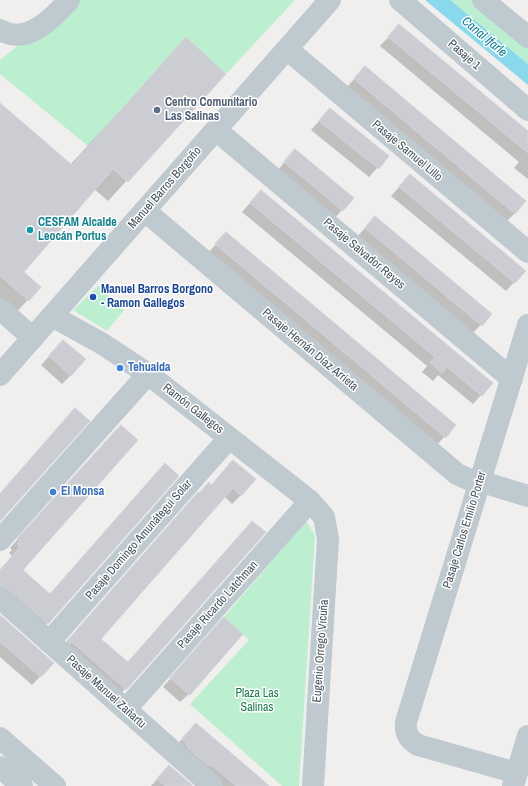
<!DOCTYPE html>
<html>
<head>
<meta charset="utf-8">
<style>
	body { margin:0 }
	canvas { display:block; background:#f1eeee }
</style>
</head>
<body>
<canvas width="528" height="786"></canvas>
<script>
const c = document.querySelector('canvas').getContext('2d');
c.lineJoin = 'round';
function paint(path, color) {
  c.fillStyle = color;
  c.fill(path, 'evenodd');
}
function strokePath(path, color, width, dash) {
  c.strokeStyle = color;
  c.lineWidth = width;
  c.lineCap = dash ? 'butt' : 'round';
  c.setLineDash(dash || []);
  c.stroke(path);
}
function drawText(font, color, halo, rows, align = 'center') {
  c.font = font + ' "Archivo Narrow",sans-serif';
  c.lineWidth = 3;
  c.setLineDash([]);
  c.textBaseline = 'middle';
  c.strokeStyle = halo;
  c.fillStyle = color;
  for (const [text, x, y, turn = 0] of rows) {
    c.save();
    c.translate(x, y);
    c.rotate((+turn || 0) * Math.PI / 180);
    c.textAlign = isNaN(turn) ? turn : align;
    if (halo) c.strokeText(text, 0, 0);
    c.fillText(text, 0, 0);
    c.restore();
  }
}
const green = new Path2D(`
	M74,0h221l-69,74 -40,-36 -98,108 -88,-72v-14z
	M450,0h23l55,46v18z
	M98,286l26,24 -17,21 -34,-21z
	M306,521l9,14 -16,251h-17l-92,-82 59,-64 -25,-23z`);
const water = new Path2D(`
	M425,0h25l78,64v21z`);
const shadow = new Path2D(`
	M399,26l129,109v44l-14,-11 5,-6 -139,-116z
	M186,39l38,35 -116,127 -14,-12 -71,83 16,16 -30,32 -9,-8v-198l70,51z
	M365,67l150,146 -9,9 -160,-134z
	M330,109l58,47 -19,21 -58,-47z
	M295,150l47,60 -8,9 -57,-48z
	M410,175l115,96 -19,20 -115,-95z
	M261,191l230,192 -10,12 -8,9 -35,-29 -5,6 -11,-9 5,-6 -185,-154z
	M375,217l116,97 -19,20 -115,-97z
	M218,242l237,183 -19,21 -228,-193z
	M55,350l16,25 -9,9 -21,-19z
	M75,409l-75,111v-26z
	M113,434l-91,136 28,24 106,-121 -109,150 -8,9 -39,-35v-27l12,-14 -3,-3 3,-3 -2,-2z
	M225,469l16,26 -9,9 -8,-8 -124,143 27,24 125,-141 -127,167 -8,9 -58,-48 130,-148 22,-16z
	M0,616l53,47 -21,22 -32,-28z
	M215,627l-26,67 -9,8 -17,-15z
	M196,724l71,62h-54l-39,-38z
	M169,766l23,20h-41z`);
const building = new Path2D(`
	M399,24l129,107v22l-140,-116z
	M186,37l40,37 -98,108 -15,-13 -89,103 17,15 -12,14 -29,-25v-173l72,62z
	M365,66l161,135 -11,13 -161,-135z
	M330,108l59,48 -10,13 -60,-48z
	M295,149l59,49 -11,13 -59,-49z
	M410,174l116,97 -11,12 -116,-96z
	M261,190l232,193 -11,13 -35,-29 -5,6 -12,-10 5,-6 -185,-154z
	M375,216l117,98 -10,12 -117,-98z
	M226,232l230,193 -10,13 -231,-194z
	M63,340l23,19 -15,17 -22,-20z
	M75,408l15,13 -90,100v-27z
	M121,425l17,15 -115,130 27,24 115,-131 14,13 -131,148 -40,-35 -8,-3v-16l20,-23 -3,-3 3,-3 -3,-2z
	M233,460l23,19 -15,17 -8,-8 -132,151 27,23 124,-141 14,11 -140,158 -54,-48 -2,2 -3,-3 131,-149 1,1 10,-11 2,3z
	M0,615l54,48 -13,14 -41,-35z
	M224,617l19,17 -53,61 -20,-17z
	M196,723l62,53 11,10h-33l-26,-22 -2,2 -22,-20 1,-2 -5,-5z
	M169,765l23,20 -1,1h-26l-8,-7z`);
const minor = new Path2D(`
	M400,0l128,110
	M483,0l45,37
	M0,30c27,16 53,-12 69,-30
	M287,49l241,203
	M216,130l296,249
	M145,211l312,263 11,5 11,2 49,15
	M0,309l33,29
	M52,316l49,27 47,31 162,127 14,16 4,22 -15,247
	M0,375l330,-375
	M0,540l148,-166
	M0,598l212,188
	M49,642l180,-204
	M126,709l184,-208
	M0,738l55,48
	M0,767l22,19
	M517,773l-99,-28c-10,-6 -13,-12 -12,-23l122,-397
	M513,786l15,-50`);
const markers = [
	[157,110,4,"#5c6f8a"],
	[30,230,4,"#0f9aa8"],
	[93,297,4,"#1a4fb4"],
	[120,368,4,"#3f7fe0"],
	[53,492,4,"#3f7fe0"]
];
const streetNames = [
	["Pasaje 1",464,55,41],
	["Pasaje Samuel Lillo",407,151,40],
	["Manuel Barros Borgoño",165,188,-49],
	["Pasaje Salvador Reyes",364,254,40],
	["Pasaje Hernán Díaz Arrieta",310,350,40],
	["Ramón Gallegos",193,409,38],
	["Pasaje Carlos Emilio Porter",465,530,-73],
	["Pasaje Domingo Amunátegui Solar",139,540,-49],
	["Pasaje Ricardo Latchman",218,605,-48],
	["Eugenio Orrego Vicuña",321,651,-86],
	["Pasaje Manuel Zañartu",106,692,42]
];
const serviceNames = [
	["Centro Comunitario",165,103],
	["Las Salinas",165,117]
];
const cultureNames = [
	["CESFAM Alcalde",38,223],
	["Leocán Portus",38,237]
];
const transitNames = [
	["Manuel Barros Borgono",101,290],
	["- Ramon Gallegos",101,304]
];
const shopNames = [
	["Tehualda",128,368],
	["El Monsa",61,492]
];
const parkNames = [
	["Plaza Las",257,694],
	["Salinas",257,708]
];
const waterNames = [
	["Canal Ifarle",484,37,40]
];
paint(green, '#bcefcf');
paint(water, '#89d8ec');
paint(shadow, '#0003');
paint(building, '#cbcdd3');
strokePath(building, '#d2d4da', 1);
strokePath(minor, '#bec9d0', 22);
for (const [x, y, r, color] of markers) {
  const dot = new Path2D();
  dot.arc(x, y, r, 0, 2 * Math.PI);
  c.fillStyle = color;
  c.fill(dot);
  strokePath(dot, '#fff', 1.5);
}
drawText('12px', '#46525c', '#fff', streetNames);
drawText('bold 12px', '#4e5e75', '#fff', serviceNames, 'left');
drawText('bold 12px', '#0d838f', '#fff', cultureNames, 'left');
drawText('bold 12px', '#164399', '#fff', transitNames, 'left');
drawText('bold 12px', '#366cbe', '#fff', shopNames, 'left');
drawText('12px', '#167d49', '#fff', parkNames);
drawText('italic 13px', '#0c7e9a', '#fff', waterNames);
</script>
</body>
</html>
